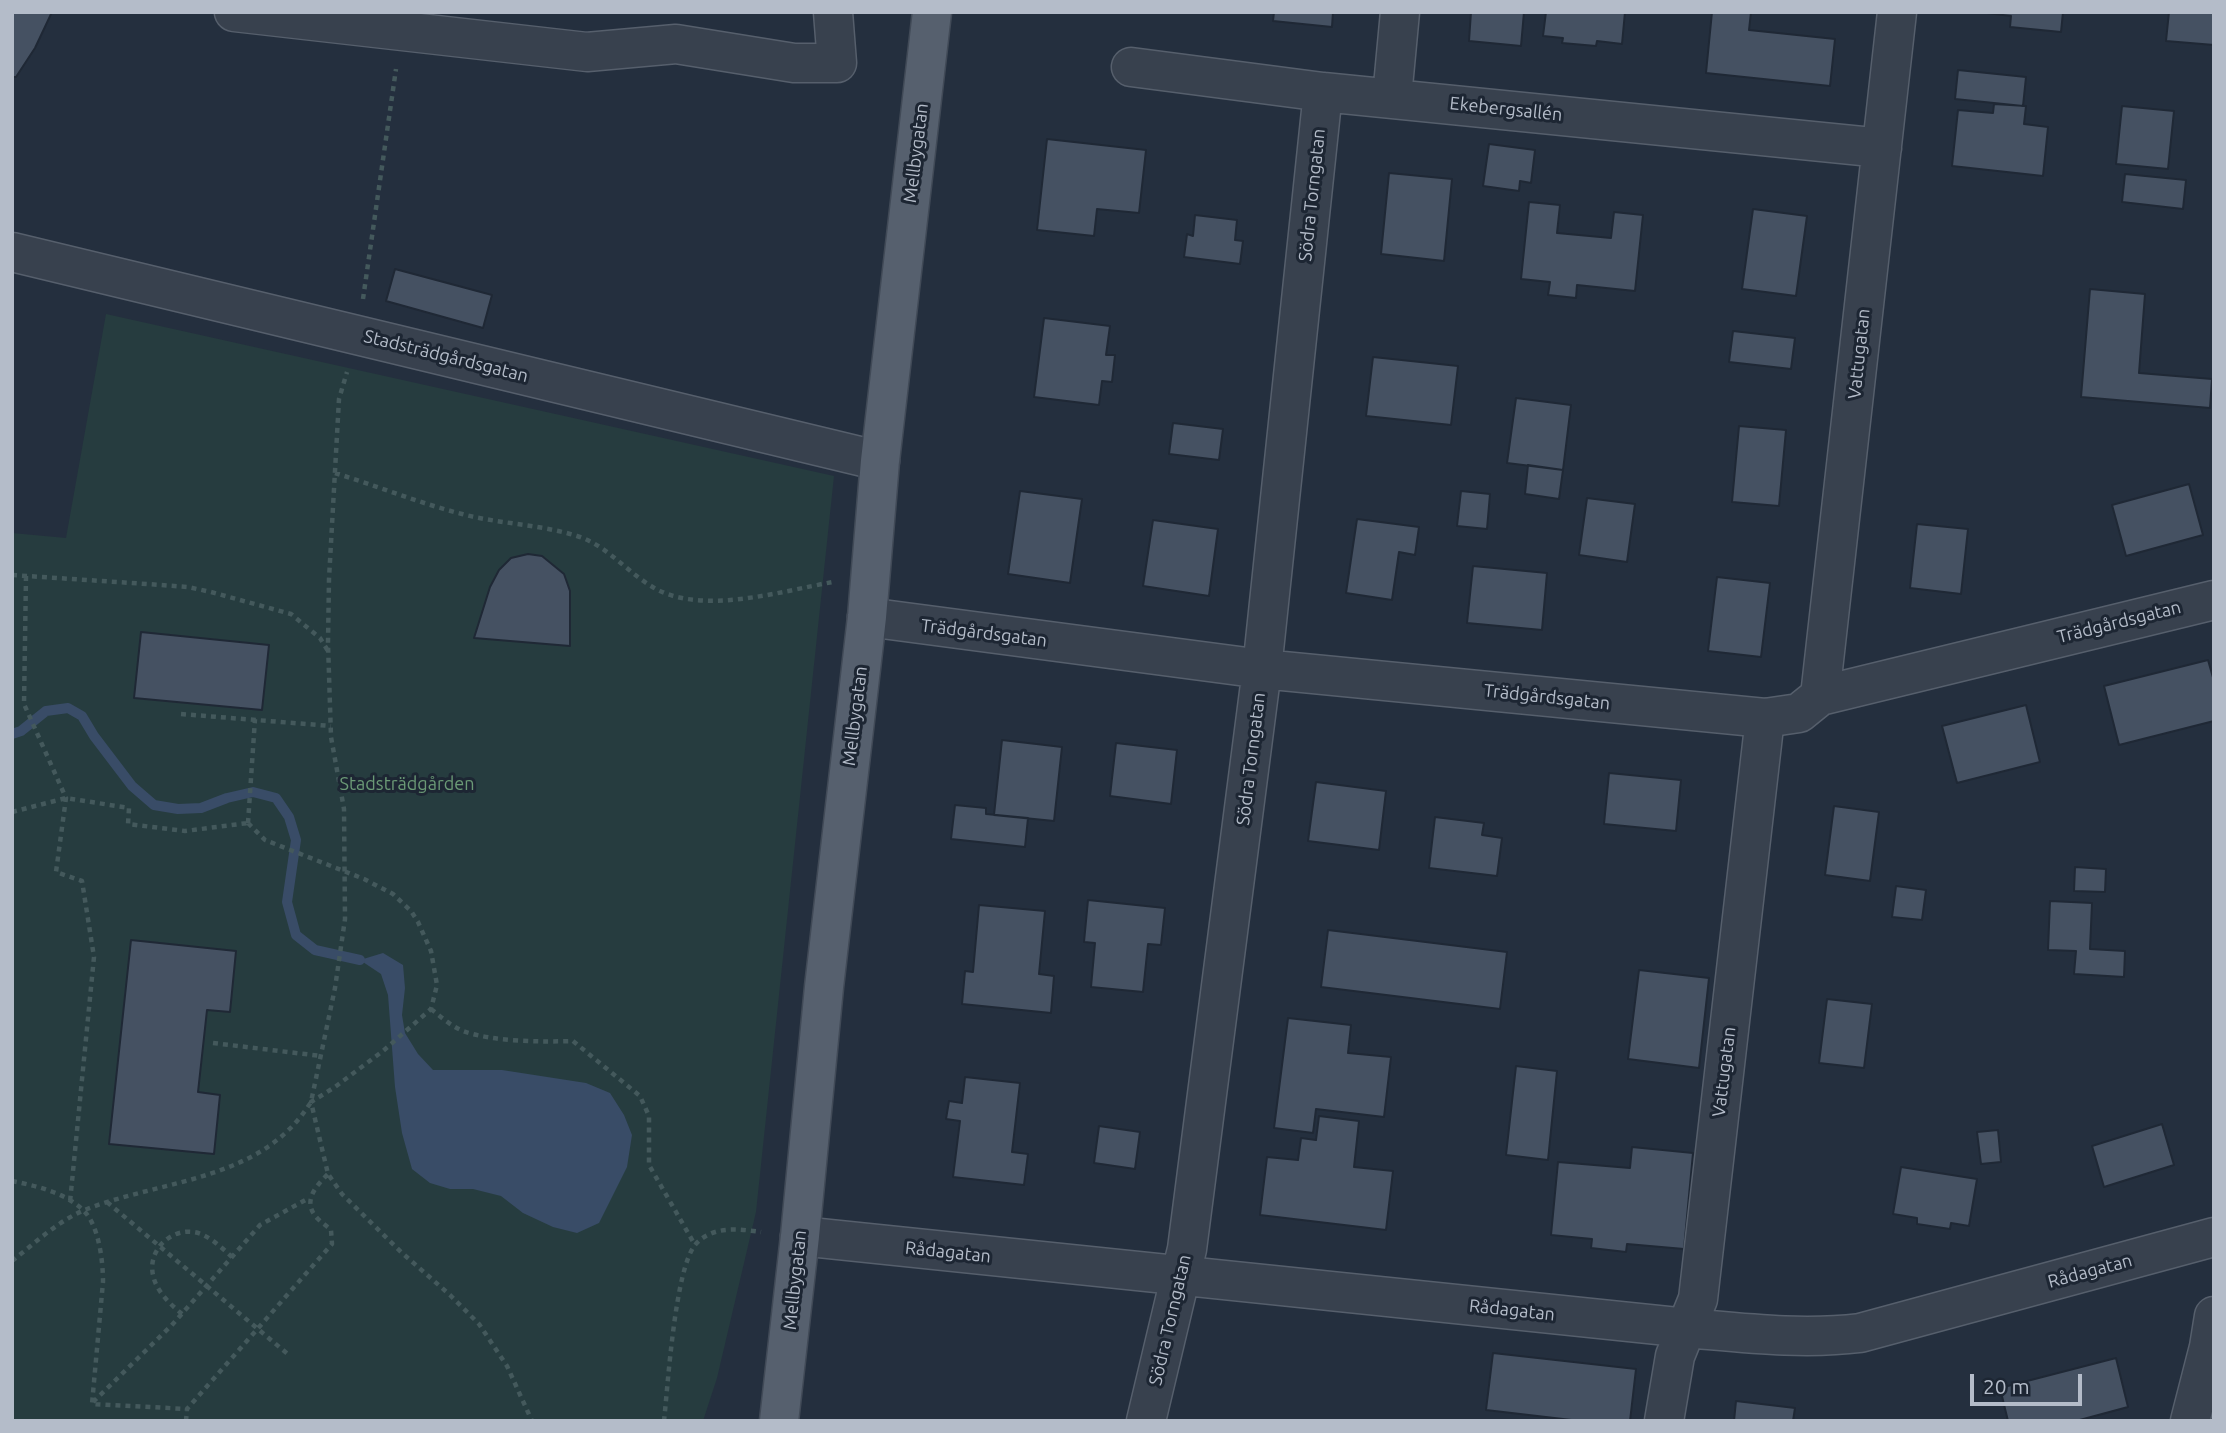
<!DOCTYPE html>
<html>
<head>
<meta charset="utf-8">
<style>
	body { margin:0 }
	#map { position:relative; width:2226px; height:1433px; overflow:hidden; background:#242f3e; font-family:Ubuntu,sans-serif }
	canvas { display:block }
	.frame { position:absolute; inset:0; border:14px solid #b4bcc9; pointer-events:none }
	.scale { position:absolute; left:1970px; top:1374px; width:112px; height:32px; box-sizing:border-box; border:4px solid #b4bcc9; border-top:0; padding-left:9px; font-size:21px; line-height:24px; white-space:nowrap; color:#b4bcc9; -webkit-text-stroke:5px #1d2633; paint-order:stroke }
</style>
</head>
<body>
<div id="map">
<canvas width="2226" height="1433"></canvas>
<div class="frame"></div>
<div class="scale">20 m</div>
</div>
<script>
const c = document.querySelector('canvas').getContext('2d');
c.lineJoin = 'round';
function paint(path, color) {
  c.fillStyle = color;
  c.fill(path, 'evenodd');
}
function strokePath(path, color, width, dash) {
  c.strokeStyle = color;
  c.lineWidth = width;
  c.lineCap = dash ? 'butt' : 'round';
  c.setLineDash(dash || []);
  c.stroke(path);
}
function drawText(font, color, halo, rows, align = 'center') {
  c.font = font + ' Ubuntu,sans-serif';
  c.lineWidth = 6;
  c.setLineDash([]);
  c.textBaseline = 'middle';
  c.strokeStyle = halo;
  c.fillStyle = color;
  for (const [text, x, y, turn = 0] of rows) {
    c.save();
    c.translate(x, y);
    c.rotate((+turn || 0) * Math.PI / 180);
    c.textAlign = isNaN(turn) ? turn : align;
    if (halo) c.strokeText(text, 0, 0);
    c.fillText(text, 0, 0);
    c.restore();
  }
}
const green = new Path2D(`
	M106,314l728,162 -78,736 -39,166 -14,43h-691v-888l54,5z`);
const water = new Path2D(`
	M383,953l20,12 2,23 -3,27 3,18 13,21 15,16h69l84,13 24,10 14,22 8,20 -5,32 -28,56 -22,10 -24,-6 -30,-14 -22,-17 -28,-7h-23l-20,-6 -18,-14 -10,-36 -7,-46 -7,-92 -7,-21 -21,-14z`);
const stream = new Path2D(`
	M12,734l9,-3 25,-20 22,-3 14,8 12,20 38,50 22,19 24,4 23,-1 26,-10 26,-6 23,6 13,19 7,23 -9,62 9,33 19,15 45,10`);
const building = new Path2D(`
	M12,12h40l-17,36 -19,29h-4z
	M1274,12h59l-1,15 -59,-6z
	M1471,12h53l-3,34 -52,-5z
	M1546,12h79l-3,32 -25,-3 -1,5 -34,-3 1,-5 -20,-2z
	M1712,12h39l-2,18 86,9 -5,47 -124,-13z
	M1979,12h84l-2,20 -51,-5 1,-11z
	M2169,12h45v33l-48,-4z
	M1958,70l68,7 -3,29 -68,-7z
	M1994,104l32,2 -2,18 24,3 -5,49 -91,-10 6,-56 35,3z
	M2122,106l52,5 -6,58 -52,-5z
	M1047,139l99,11 -7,63 -42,-4 -3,27 -57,-6z
	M1489,144l46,6 -4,33 -11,-2 -1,10 -36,-5z
	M1389,173l63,6 -8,82 -63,-7z
	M2125,174l61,6 -3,29 -61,-7z
	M1529,202l31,3 -3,28 54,5 3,-26 29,3 -8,76 -58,-6 -1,13 -28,-3 2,-13 -29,-3z
	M1753,209l54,7 -11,80 -54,-7z
	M1195,215l42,5 -2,20 8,1 -3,23 -56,-7 3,-23 6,2z
	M395,269l97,26 -9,33 -97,-27z
	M2090,289l55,5 -6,79 73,6 -2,29 -129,-11z
	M1044,318l66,8 -4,29h9l-3,27 -10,-1 -3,24 -65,-8z
	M1733,331l62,7 -4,31 -62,-7z
	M1373,357l85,9 -7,59 -85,-9z
	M1516,398l55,7 -8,65 -56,-7z
	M1173,423l50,6 -4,31 -50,-6z
	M1739,426l47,4 -7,76 -47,-4z
	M1528,465l35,5 -4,29 -34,-5z
	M2189,484l14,51 -77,21 -14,-51z
	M1020,491l62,8 -12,84 -62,-9z
	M1461,491l29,3 -3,35 -30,-3z
	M1587,498l48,6 -8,58 -48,-7z
	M1357,519l62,8 -4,28 -16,-3 -7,48 -46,-7z
	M1153,520l65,9 -9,67 -66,-10z
	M1917,524l51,5 -7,65 -51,-6z
	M528,554l14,2 22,18 6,17v55l-96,-8 16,-51 9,-17 12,-12z
	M1473,566l74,7 -5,57 -75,-7z
	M1717,577l53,6 -9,74 -53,-6z
	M141,632l128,13 -7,65 -128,-12z
	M2208,660l6,21v40l-95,24 -15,-59z
	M2026,705l14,57 -83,21 -15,-57z
	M1002,740l60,7 -8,74 -60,-6z
	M1116,743l61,7 -6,54 -61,-8z
	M1609,773l72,7 -5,51 -72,-7z
	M1316,782l70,9 -7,59 -71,-9z
	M955,805l31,3v6l42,4 -3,29 -74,-8z
	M1834,806l45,6 -9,69 -45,-6z
	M1435,817l49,6 -2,12 20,3 -5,38 -68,-8z
	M2075,867l31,2 -1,23 -31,-1z
	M1896,886l30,4 -4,30 -30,-3z
	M1088,900l77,8 -4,37 -13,-1 -5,48 -52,-5 4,-44 -11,-1z
	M2050,901l42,2 -2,46 35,2 -1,26 -50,-3 2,-23 -28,-1z
	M979,905l66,6 -6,63 15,2 -3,37 -89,-9 3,-33 8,1z
	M1328,930l179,22 -7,57 -179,-22z
	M131,940l105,11 -6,61 -23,-2 -9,82 22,3 -6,59 -105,-10z
	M1639,970l70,8 -10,90 -71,-9z
	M1827,999l45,5 -8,64 -45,-5z
	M1288,1018l63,7 -3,28 43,4 -7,60 -68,-8 -3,24 -39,-5z
	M1516,1066l41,5 -9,89 -42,-5z
	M965,1077l55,6 -8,69 16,2 -4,31 -71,-8 7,-56 -14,-2 3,-18 13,2z
	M1319,1116l40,5 -5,46 39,4 -7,59 -126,-15 7,-58 31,3 3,-22 15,2z
	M2162,1124l12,41 -70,22 -12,-41z
	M1099,1126l41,6 -5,37 -41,-6z
	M1998,1130l3,32 -20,2 -4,-32z
	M1632,1147l61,6 -9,96 -57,-5 -1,8 -35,-4 1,-9 -41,-4 7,-73 72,6z
	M1901,1167l76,12 -8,47 -18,-3 -1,6 -33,-5v-6l-24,-4z
	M1493,1353l143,16 -6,52h-50l-94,-11z
	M2116,1358l12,49 -52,14h-68l-8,-33z
	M1736,1401l59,7 -2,13h-59z`);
const path = new Path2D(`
	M363,299l33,-230
	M335,473c42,13 84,30 127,41 37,10 77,10 115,22 29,9 48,34 74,50 48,31 130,5 182,-4
	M12,575l135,9 41,3 23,5 80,22 29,24 8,13
	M26,576l-2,128 42,94 -10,74 26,9 12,76 -24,245
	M181,714l150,12
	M12,812l54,-14 63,10 -1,16 57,7 63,-8
	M248,823l17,17 99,39 29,15 18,17 7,11 13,29 6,34 -6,24 -48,42 -48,36 -24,15 17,72 14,20 59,58 49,43 29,29 28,42 25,55
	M248,823l7,-104
	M431,1009c10,8 20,17 32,22 30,11 79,11 110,10l67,55 9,20v49l46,80
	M213,1043l108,13
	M12,1181c24,5 52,11 71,29 16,15 20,51 20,72l-11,122 95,5
	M107,1202l183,154
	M12,1261c23,-18 47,-41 75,-52 78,-30 175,-28 224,-107l24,-114 10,-69 -1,-110 -13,-72 -3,-94 1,-64 10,-180 8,-27
	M182,1314c-12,-10 -26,-23 -29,-39 -6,-27 22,-51 48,-41 12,5 22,15 31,23
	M93,1402l78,-76 89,-101 49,-27
	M186,1421l1,-12 145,-165 -1,-14c-4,-4 -9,-7 -13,-11 -17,-17 -2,-33 10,-45
	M664,1421c4,-37 11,-151 31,-176 17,-20 44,-16 66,-13`);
const minor = new Path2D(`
	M234,12l353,40 89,-8 118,19h43l-4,-51
	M1131,67l192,25 559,56
	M1392,97l8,-85
	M12,252l868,209
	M867,617l395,52 503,49 34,-5 21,-17 394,-96
	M1820,696l77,-684
	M800,1236l887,92c58,5 115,12 173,5l354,-96
	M1146,1421l41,-172 75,-580 61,-577
	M1664,1421l11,-65 23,-57 67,-581
	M2190,1421l19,-74 5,-31`);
const major = new Path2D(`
	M779,1421l21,-185 24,-249 43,-370 13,-156 52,-449`);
const streetNames = [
	["Ekebergsallén",1506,109,6],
	["Mellbygatan",916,153,-83],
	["Södra Torngatan",1312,195,-84],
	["Vattugatan",1859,354,-84],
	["Stadsträdgårdsgatan",446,356,14],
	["Trädgårdsgatan",2119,622,-14],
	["Trädgårdsgatan",984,633,7],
	["Trädgårdsgatan",1547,697,6],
	["Mellbygatan",855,716,-83],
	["Södra Torngatan",1251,759,-83],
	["Vattugatan",1724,1072,-83],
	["Rådagatan",948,1252,6],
	["Rådagatan",2090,1271,-15],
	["Mellbygatan",795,1280,-84],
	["Rådagatan",1512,1310,6],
	["Södra Torngatan",1170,1320,-77]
];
const parkNames = [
	["Stadsträdgården",407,784]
];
paint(green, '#263c3f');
paint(water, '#394c67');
strokePath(stream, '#394c67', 10);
paint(building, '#455162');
strokePath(building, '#1f2835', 2);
strokePath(minor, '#565f6c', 41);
strokePath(major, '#414a57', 41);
strokePath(path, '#44595c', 4.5, [5, 5]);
strokePath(minor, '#38414e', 38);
strokePath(major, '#56606e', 38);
drawText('18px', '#b4bcc9', '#1d2633', streetNames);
drawText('18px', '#6b9a76', '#1d2633', parkNames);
</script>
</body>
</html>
